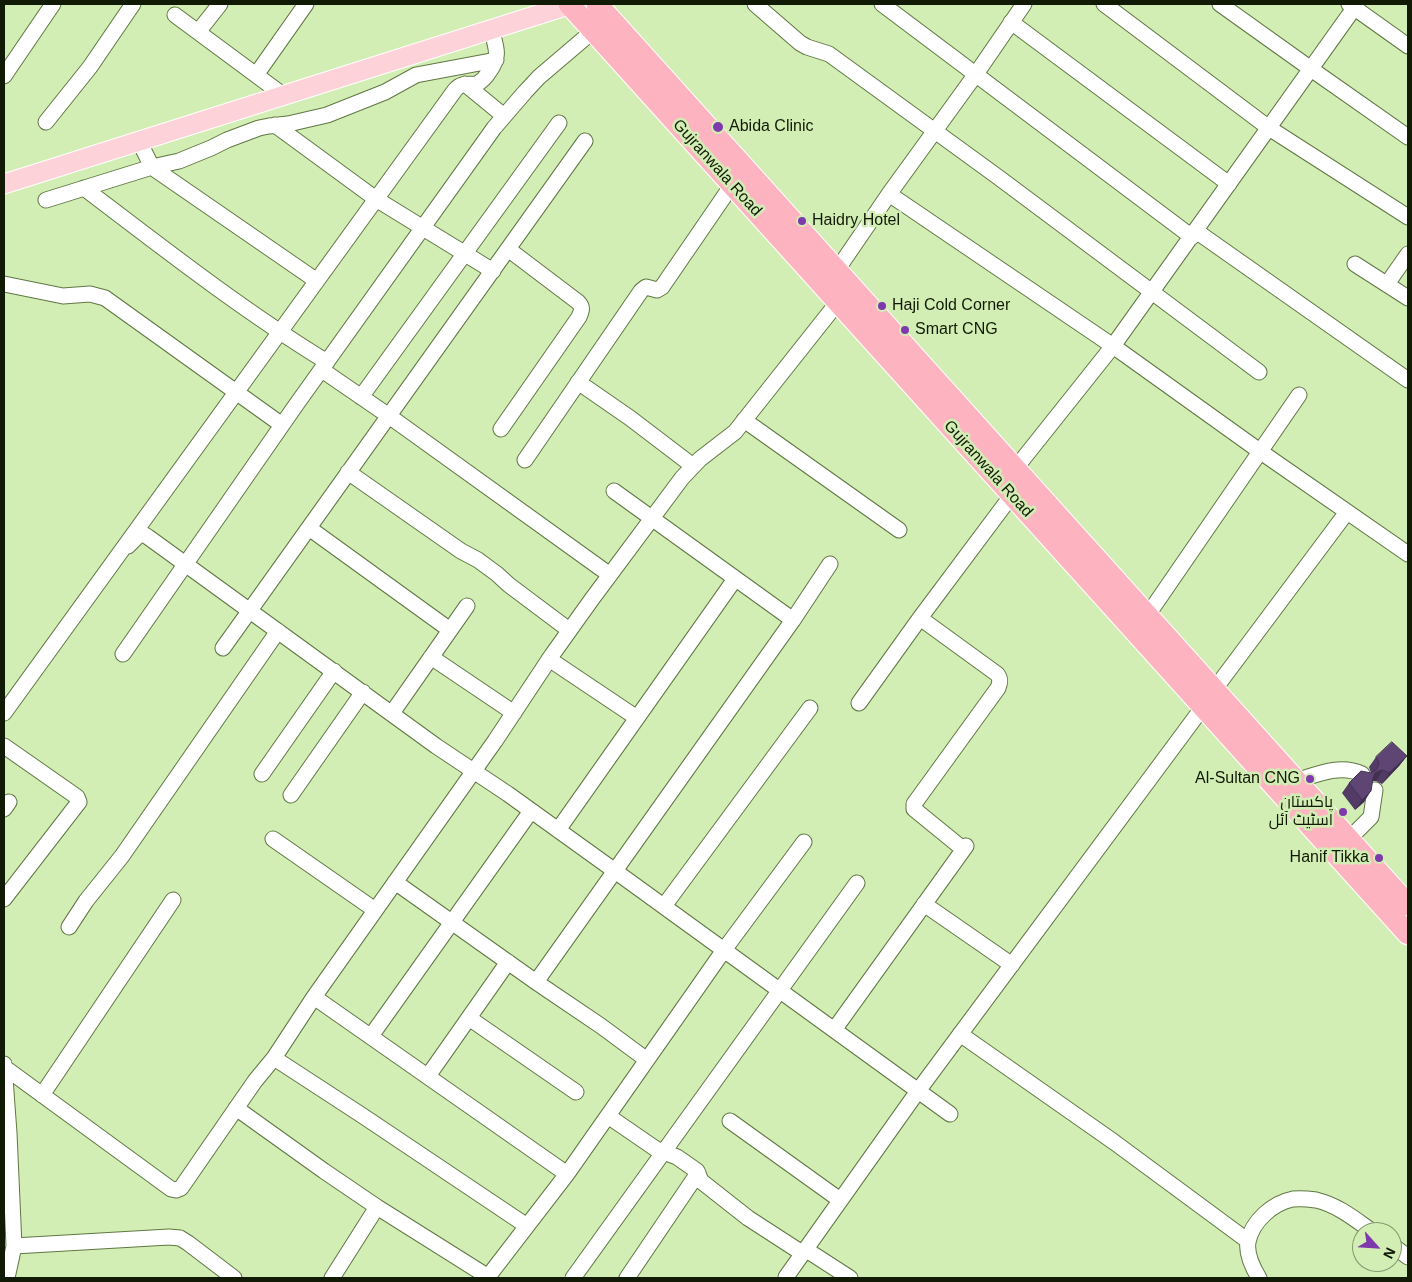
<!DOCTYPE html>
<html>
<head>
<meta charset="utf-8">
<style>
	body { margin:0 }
	#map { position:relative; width:1412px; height:1282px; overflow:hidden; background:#d3eeb5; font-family:Helvetica,sans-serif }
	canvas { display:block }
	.frame { position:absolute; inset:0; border:5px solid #111a05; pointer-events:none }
	.north { position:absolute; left:1352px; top:1222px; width:50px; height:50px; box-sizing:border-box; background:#d3eeb5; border:1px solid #85996f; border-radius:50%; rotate:116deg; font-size:14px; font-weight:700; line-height:20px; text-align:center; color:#111a05 }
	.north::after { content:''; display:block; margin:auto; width:18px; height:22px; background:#7e39ad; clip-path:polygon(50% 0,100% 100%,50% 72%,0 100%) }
</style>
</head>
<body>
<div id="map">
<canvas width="1412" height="1282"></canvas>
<div class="frame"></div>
<div class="north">N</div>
</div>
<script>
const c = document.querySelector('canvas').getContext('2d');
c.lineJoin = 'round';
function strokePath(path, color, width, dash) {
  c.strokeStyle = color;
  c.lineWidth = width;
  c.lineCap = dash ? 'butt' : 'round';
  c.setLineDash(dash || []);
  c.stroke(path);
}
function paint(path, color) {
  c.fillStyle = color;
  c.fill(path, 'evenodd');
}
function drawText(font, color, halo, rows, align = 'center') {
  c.font = font + ' Helvetica,Cairo,sans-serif';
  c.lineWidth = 5;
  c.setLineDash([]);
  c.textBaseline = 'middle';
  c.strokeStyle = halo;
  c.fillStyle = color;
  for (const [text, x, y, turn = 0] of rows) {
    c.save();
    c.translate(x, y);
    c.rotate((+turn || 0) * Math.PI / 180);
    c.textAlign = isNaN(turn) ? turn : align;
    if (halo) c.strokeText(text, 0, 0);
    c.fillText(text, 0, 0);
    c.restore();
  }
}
const minor = new Path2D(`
	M755,4l45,39 7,4 22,7 169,123 261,195
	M882,4l310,233
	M1104,4l165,124 139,89
	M1220,4l91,65 97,68
	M1349,4l59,42
	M175,15l108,80
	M1011,22l218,162
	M198,32l22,-28
	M256,75l50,-71
	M4,76l49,-72
	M465,84l39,32
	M46,122l44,-55 43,-63
	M275,125l101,74 117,72
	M139,141l13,26 4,3 161,111
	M84,188c79,60 158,122 243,174
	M889,194l224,152 148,106 147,102
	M46,200l106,-33 27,-6 32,-13 16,-8 32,-12 10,-2 19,-2 39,-9 58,-23 31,-17 80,-15
	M1196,231l212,149
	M1355,264l53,34
	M837,270l52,-76 87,-120 48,-70
	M4,284l59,12 27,-2 15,4 177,127
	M1387,284l21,-30
	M322,370l67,46 221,159
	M578,382l52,36 63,48
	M361,397l198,-274
	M744,420l155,110
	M501,429l78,-112c3,-7 4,-10 -1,-15l-70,-53
	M525,460l116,-169 5,-4 11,3 5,-3 70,-102
	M1015,469l98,-123 244,-342
	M348,472l113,79 17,9 19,14 12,11 60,45
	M614,491l179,129
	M309,528l141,102
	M124,547l4,-1 11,-11h6l3,2 288,209 72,48 107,77 335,243
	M1147,616l152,-221
	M920,618l77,56c4,5 3,9 1,14l-84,116v5l49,40
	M223,648l362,-507
	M123,654l173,-249 198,-277 31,-36 14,-15 54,-46
	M431,657l83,56
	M549,659l88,59
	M1214,690l133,-178
	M859,703l61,-85 92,-123
	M4,713l451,-623c7,-8 13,-5 22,-6 5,-3 9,-7 12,-12 12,-16 7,-25 2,-43
	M392,713l75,-107
	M4,746l73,51 2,5 -75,97
	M262,774l72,-103
	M1296,781c22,-7 44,-17 66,-7
	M291,795l72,-103
	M4,809l5,-7
	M558,830l177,-251
	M273,839l102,71
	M1349,839l22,-22 4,-27
	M395,882l141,100 65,44 46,34
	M924,904l88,61
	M664,906l146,-198
	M69,927l17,-26 36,-45 156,-225
	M536,982l257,-362 37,-56
	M314,997l253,177
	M469,1018l107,74
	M834,1030l132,-184
	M960,1034l154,108 134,99
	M371,1036l160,-225
	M274,1058l89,58 164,110
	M4,1064l5,69 5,113 -7,32
	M4,1067l167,122 5,1 5,-2 74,-107 19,-23 40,-61 181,-256 57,-86 40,-56 90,-121 18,-19 35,-27 103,-130
	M428,1076l80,-114
	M42,1095l131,-195
	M236,1108l88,63 53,36 113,71
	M608,1116l48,33 21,8 20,14 4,10 47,37 54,35
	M730,1121l110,79
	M1392,1245l16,12
	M14,1246l155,-9 11,1 8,5 46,35
	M805,1249l45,29
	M786,1277l132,-186 285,-384
	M332,1278l45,-71
	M487,1278l80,-104 157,-224 80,-108
	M573,1278l284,-395
	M627,1278l71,-105
	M1259,1278c-6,-10 -13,-24 -11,-36 4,-21 25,-39 45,-43 8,-1 16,0 23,1 22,5 40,20 57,32`);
const major = new Path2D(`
	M4,184l568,-180`);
const highway = new Path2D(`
	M569,4l839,930
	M597,4l811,901`);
const wall = new Path2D(`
	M1407,756l-8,10 -17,18 -6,-3h-3l-9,21 -9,8 -13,-17 7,-10 22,-10 -2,-6 7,-10z`);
const shadedWall = new Path2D(`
	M1407,756l-8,10 -17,18 7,-11z
	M1383,770l-7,11h-4l3,-8 4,-2z
	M1371,791l-7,11 -9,8 7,-10z`);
const building = new Path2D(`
	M1392,742l15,14 -18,17 -6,-3 -4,1 -4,2 -2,5 -2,13 -9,9 -13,-17 12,-12 10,2 5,-3 2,-4 1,-4 -3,-5z`);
const markers = [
	[718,127,6,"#7e39ad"],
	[802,221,5,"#7e39ad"],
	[882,306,5,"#7e39ad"],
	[905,330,5,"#7e39ad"],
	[1310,779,5,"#7e39ad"],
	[1343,812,5,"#7e39ad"],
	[1379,858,5,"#7e39ad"]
];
const poiNames = [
	["Abida Clinic",729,127],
	["Haidry Hotel",812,221],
	["Haji Cold Corner",892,306],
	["Smart CNG",915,330],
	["Al-Sultan CNG",1300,779,"right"],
	["پاکستان",1333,803,"right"],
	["اسٹیٹ آئل",1333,821,"right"],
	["Hanif Tikka",1369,858,"right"]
];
const streetNames = [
	["Gujranwala Road",717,168,48],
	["Gujranwala Road",988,469,48]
];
strokePath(minor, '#607743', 17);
strokePath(major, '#fff', 21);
strokePath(highway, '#fff', 23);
strokePath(minor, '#fff', 15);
strokePath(major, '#fed2d9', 19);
strokePath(highway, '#feb4c0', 21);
paint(wall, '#523b64');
paint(shadedWall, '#423051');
paint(building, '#5f4574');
strokePath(building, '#423051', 1);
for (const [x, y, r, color] of markers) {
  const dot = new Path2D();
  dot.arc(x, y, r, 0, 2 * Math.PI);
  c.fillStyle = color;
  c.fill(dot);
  strokePath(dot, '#d3eeb5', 2);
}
drawText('16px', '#111a05', '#d3eeb5', poiNames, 'left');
drawText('16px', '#111a05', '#d3eeb5', streetNames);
</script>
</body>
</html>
